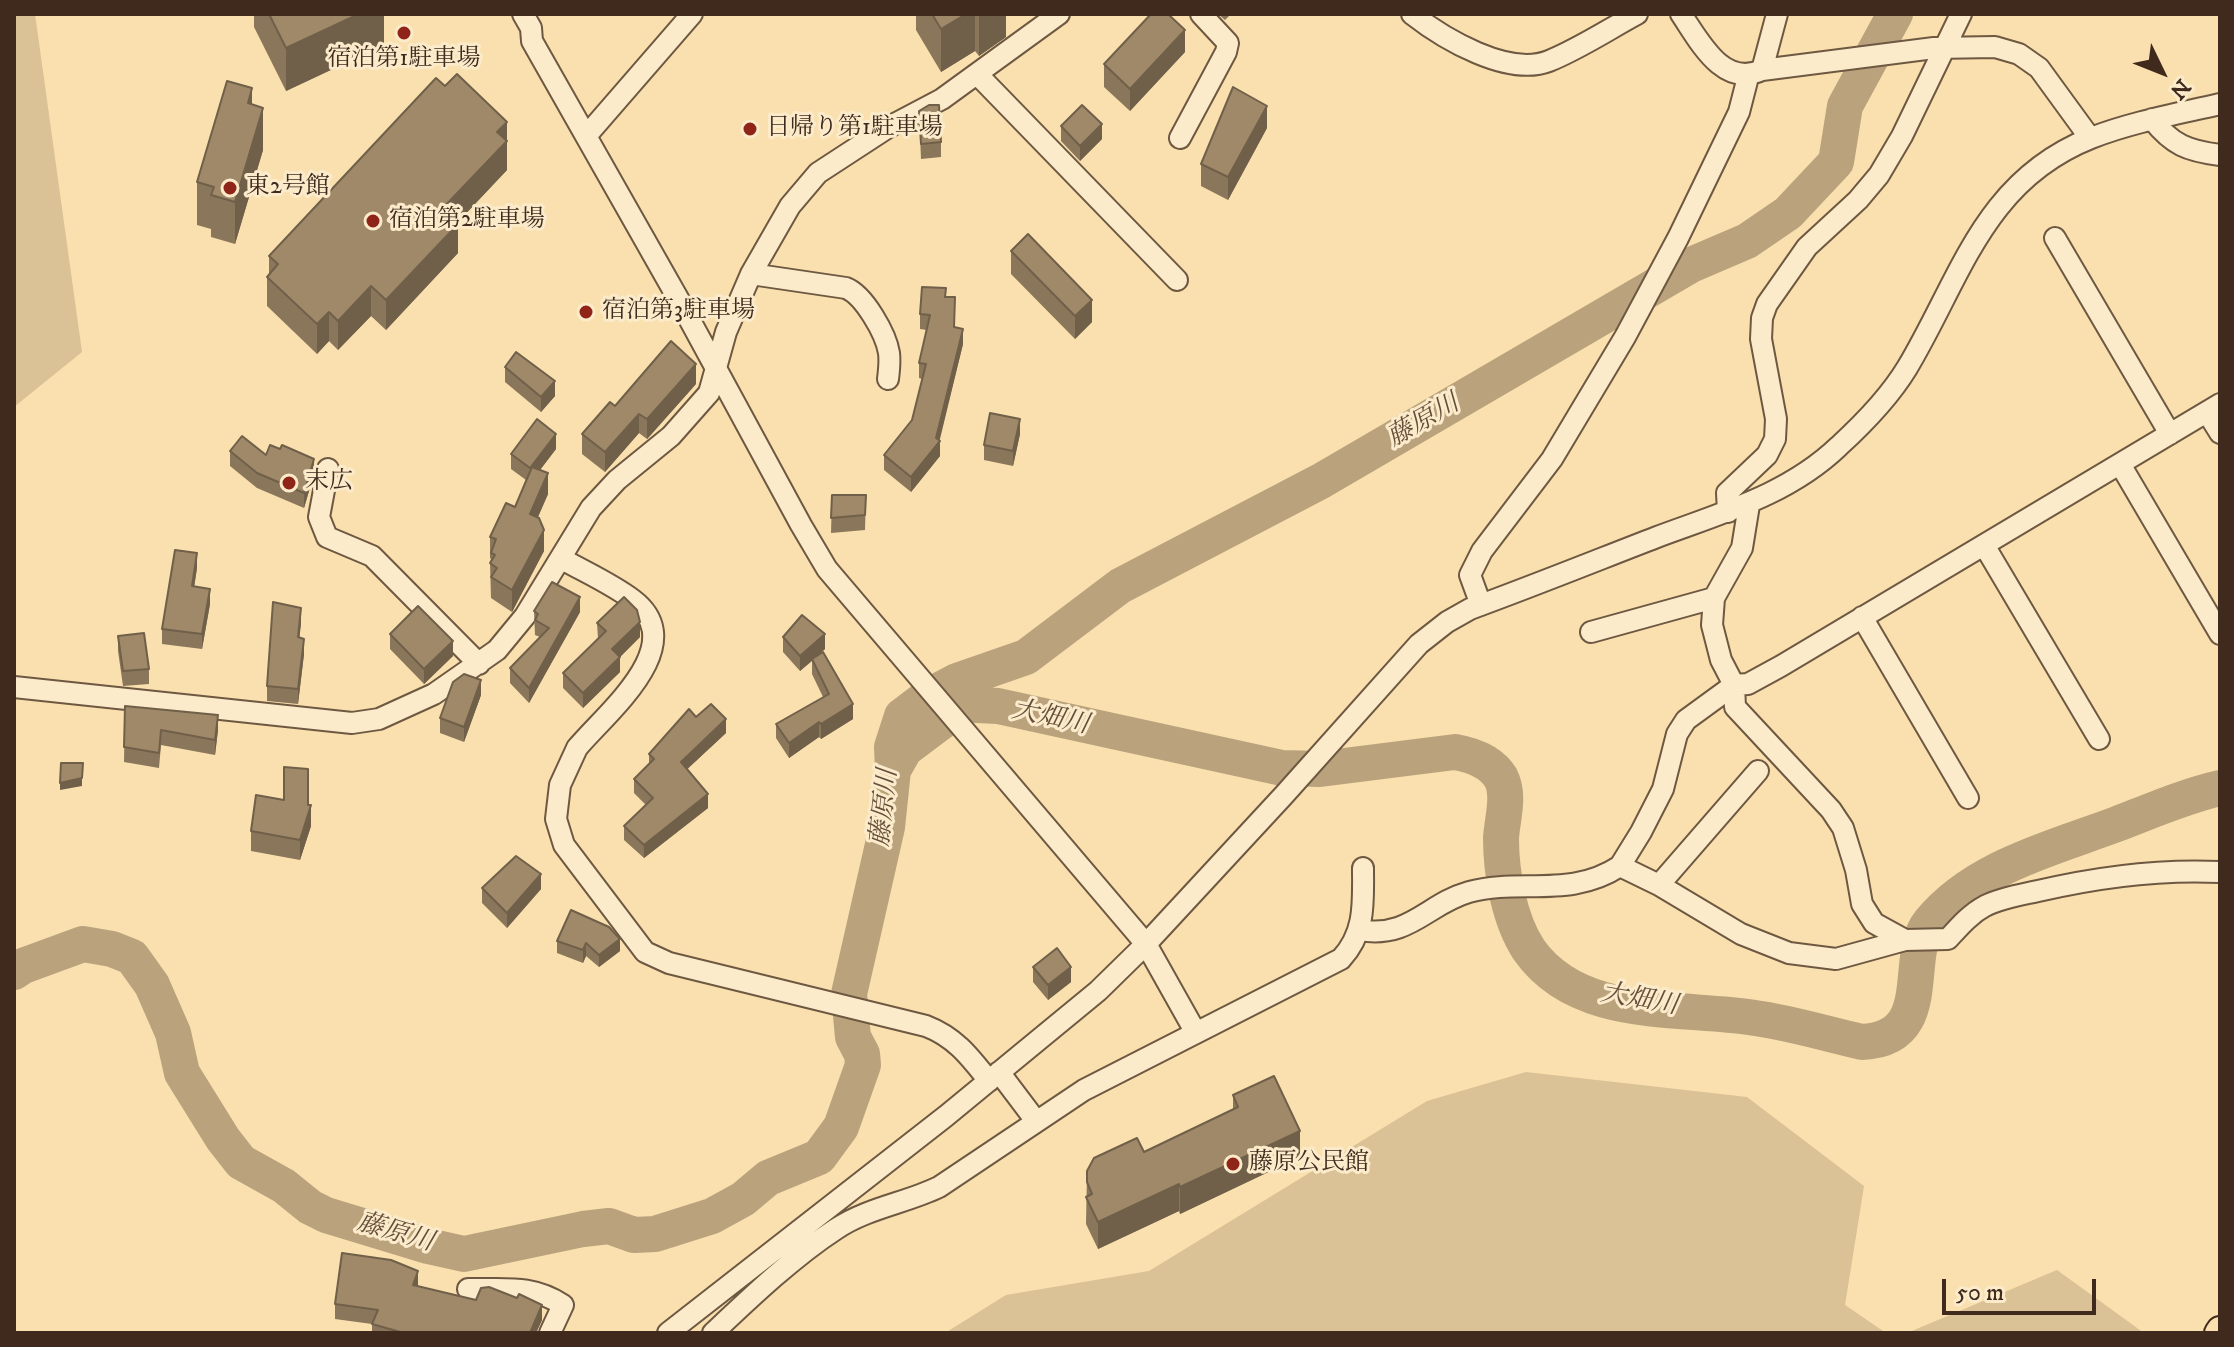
<!DOCTYPE html>
<html>
<head>
<meta charset="utf-8">
<style>
	body { margin:0 }
	#map { position:relative; width:2234px; height:1347px; overflow:hidden; background:#f9e0ae; font-family:"IM FELL DW Pica",serif }
	canvas { display:block }
	.frame { position:absolute; inset:0; border:16px solid #402a1e; pointer-events:none }
	.north { position:absolute; left:2122px; top:32px; width:80px; height:80px; -webkit-text-stroke:6px #fbebca; paint-order:stroke; rotate:133deg; font-size:22px; font-weight:700; line-height:32px; text-align:center; color:#402a1e }
	.north::after { content:''; display:block; margin:auto; width:28px; height:36px; background:#402a1e; clip-path:polygon(50% 0,100% 100%,50% 72%,0 100%) }
	.scale { position:absolute; left:1942px; top:1279px; width:154px; height:36px; box-sizing:border-box; border:4px solid #402a1e; border-top:0; padding-left:10px; font-size:24px; line-height:28px; white-space:nowrap; color:#402a1e; -webkit-text-stroke:6px #fbebca; paint-order:stroke }
</style>
</head>
<body>
<div id="map">
<canvas width="2234" height="1347"></canvas>
<div class="frame"></div>
<div class="north">N</div>
<div class="scale">50 m</div>
</div>
<script>
const c = document.querySelector('canvas').getContext('2d');
c.lineJoin = 'round';
function paint(path, color) {
  c.fillStyle = color;
  c.fill(path, 'evenodd');
}
function strokePath(path, color, width, dash) {
  c.strokeStyle = color;
  c.lineWidth = width;
  c.lineCap = dash ? 'butt' : 'round';
  c.setLineDash(dash || []);
  c.stroke(path);
}
function drawText(font, color, halo, rows, align = 'center') {
  c.font = font + ' "IM FELL DW Pica","Noto Serif JP",serif';
  c.lineWidth = 6;
  c.setLineDash([]);
  c.textBaseline = 'middle';
  c.strokeStyle = halo;
  c.fillStyle = color;
  for (const [text, x, y, turn = 0] of rows) {
    c.save();
    c.translate(x, y);
    c.rotate((+turn || 0) * Math.PI / 180);
    c.textAlign = isNaN(turn) ? turn : align;
    if (halo) c.strokeText(text, 0, 0);
    c.fillText(text, 0, 0);
    c.restore();
  }
}
const green = new Path2D(`
	M14,14h21l47,338 -68,55z
	M1526,1072l221,25 117,89 -19,119 41,28h-941l61,-38 143,-24 278,-170z
	M2057,1270l87,63h-237z`);
const river = new Path2D(`
	M893,770l12,-21 40,-30 11,-15 42,2 284,62 38,1 135,-17c17,3 36,9 46,26 9,18 1,42 0,60 0,35 8,82 28,112 50,71 152,56 226,68 36,5 72,16 107,24 76,-3 40,-86 68,-120 45,-55 123,-74 187,-98 34,-13 68,-28 103,-36
	M14,972l9,-6 60,-22 29,5 20,8 20,28 21,48 9,40 41,66 18,23 43,24 26,21 16,8 102,31 36,8 119,-25 26,-3 25,9 21,-1 57,-18 31,-17 25,-21 51,-21 22,-30 22,-62 -1,-11 -9,-17 -4,-43 38,-167 6,-57 -1,-23 10,-31 25,-19 30,-16 69,-24 94,-71 201,-105 370,-216 56,-24 41,-28 48,-51 9,-56 50,-92`);
const minor = new Path2D(`
	M523,14l8,14 1,13 148,261 121,223 26,44 319,375 50,89
	M1412,14c32,25 96,63 137,47 30,-12 60,-32 88,-47
	M1681,14c19,28 42,74 81,56l172,-22 61,-1 24,7 20,14 51,70
	M1762,70l15,-56
	M977,74l200,206
	M2152,119c20,26 36,32 68,36
	M587,135l105,-121
	M1180,138l46,-86 2,-9 -27,-29
	M2055,238l115,196
	M751,274l95,14c18,7 40,46 43,65 1,8 0,18 -1,26
	M2207,412l13,21
	M2120,464l100,170
	M328,469l-9,48 8,20 45,19 107,108
	M1749,505l-7,43 -28,50 -2,27 9,35 13,25 14,-1 33,-18 439,-262
	M1728,512l-1,-19 40,-38 8,-16 1,-20 -15,-80 1,-21 5,-14 40,-57 51,-47 21,-25 23,-39 59,-122
	M1984,545l115,194
	M562,559c23,13 50,25 71,41 59,45 -27,113 -56,148l-17,37 -4,34 8,26 81,107 24,11 257,63c29,11 44,31 63,55
	M1481,605l-11,-30 12,-24 70,-92 73,-122 53,-99 61,-126 9,-35
	M1862,617l106,181
	M1591,632l123,-34
	M14,687l338,36 27,-4 55,-25 63,-44 28,-34 66,-108 26,-28 54,-44 38,-43 17,-61 25,-58 39,-68 28,-33 69,-45 55,-29 117,-85
	M1620,866l21,-34 22,-43 14,-55 9,-14 48,-35
	M1659,885l99,-114
	M1360,930c49,9 67,-26 109,-38 51,-14 101,7 151,-26l39,19 82,49 48,19 47,6 69,-19 -31,-17 -12,-19 -6,-34 -13,-42 -12,-18 -96,-103 -1,-22
	M1905,940l43,-1c11,-12 22,-25 37,-33 16,-8 35,-11 53,-15 60,-14 120,-22 182,-19
	M999,1072l37,49
	M468,1289c36,1 63,-5 95,16l-13,28
	M668,1333l278,-217 152,-125 48,-47 138,-149 135,-151 28,-22 23,-13c63,-23 125,-48 187,-72 64,-24 131,-42 182,-91 24,-22 51,-50 68,-78 54,-90 76,-187 184,-230 41,-16 86,-24 129,-34
	M713,1333c37,-35 80,-76 123,-104 31,-21 70,-26 103,-42l145,-97 257,-131c25,-27 22,-57 22,-91`);
const major = new Path2D(`
	M2218,1333l2,-3`);
const wall = new Path2D(`
	M254,14h130v31l-98,46 -32,-64z
	M916,14h90v23l-27,19 -4,-5 -34,21 -25,-42z
	M1218,14h13l-6,6z
	M1185,52l-55,59 -26,-24v-23z
	M445,86l62,36v48l-50,53 1,30 -72,77 -15,-14 -33,34 -9,-9 -12,13 -50,-48v-29l2,-3v-18z
	M252,104l11,46 -28,94 -24,-7v-8l-14,-4v-43z
	M919,111l22,31v15l-20,2z
	M1061,126l41,13 -22,22 -19,-20z
	M1267,128l-39,72 -27,-14v-22z
	M1011,251l81,71 -17,17 -64,-65z
	M946,297l9,30 8,17 -24,96 1,16 -29,36 -27,-22v-15l28,-35 10,-41 -3,-1v-15l8,-33 -7,-1v-15z
	M505,367l50,29 -14,16 -36,-30z
	M696,384l-47,53 -2,2 -8,-6 -34,39 -23,-18v-20l33,-28z
	M1020,434l-7,32 -29,-6v-15z
	M556,449l-16,21 8,24 -10,23 6,34 -32,61 -21,-14 -1,-35 1,-4 -1,-1v-21l25,-30 11,-27 -15,-11v-15z
	M230,451l36,4 48,19 -10,34 -47,-20 -27,-22z
	M832,495h34l-1,35 -34,3z
	M197,568l-3,19 16,17 -8,45 -40,-5v-15z
	M534,611l46,1 -51,91 -19,-20v-15l30,-31 -5,-2z
	M301,623l-2,15 5,16 -6,50 -31,-3v-15z
	M597,623l43,14 -20,20v15l-37,36 -20,-20v-15l35,-34z
	M390,634l63,22 -29,28 -34,-35z
	M118,636l31,33v15l-26,2 -5,-35z
	M783,637l42,12 -8,7 36,63 -32,20 -2,-2 -30,21 -13,-20v-14l47,-27 -11,-23v-13l-12,10 -17,-19z
	M481,695l-17,47 -24,-9v-15z
	M125,706l93,24 -3,25 -54,-10 -2,23 -35,-6z
	M696,717l30,16 -39,36 21,39 -64,50 -20,-18v-14l22,-21 -12,-12v-14l15,-14v-11z
	M308,805l3,21 -11,34 -49,-9v-20z
	M482,888l59,1 -34,39 -25,-25z
	M571,910l49,41 -21,16 -13,-11 -3,7 -26,-10v-12z
	M1033,967l38,15 -23,18 -15,-18z
	M1233,1095l67,62 -120,57 -1,-3 -81,38 -12,-25 1,-53 57,-19 89,-42z
	M418,1286l124,34 -6,13h-164v-9l-37,-5v-15z`);
const shadedWall = new Path2D(`
	M359,14h25v31l-98,46v-43z
	M966,14h9v37l-34,21v-43z
	M979,14h27v23l-27,19z
	M1185,30v22l-55,59v-22z
	M252,88v43l-4,-28z
	M1267,106v22l-39,72v-23z
	M263,108v42l-28,94v-42z
	M507,122v48l-65,69v-30l55,-77z
	M1102,124v15l-22,22v-15z
	M458,224v29l-72,77v-30z
	M371,286v30l-33,34v-29z
	M1092,300v22l-17,17v-23z
	M329,312v29l-12,13v-30z
	M963,329v15l-24,99 1,-2v15l-29,36v-15l25,-39z
	M696,364v20l-49,55v-20z
	M555,381v15l-14,16v-15z
	M639,414v19l-34,39v-20z
	M1020,419v15l-7,32v-15z
	M556,434v15l-26,34v-15z
	M314,459v15l-10,34v-15z
	M548,473v21l-18,41v-21z
	M544,530v21l-32,61v-22z
	M197,553v15l-5,33v-15z
	M210,589v15l-8,45v-15z
	M580,597v15l-51,91v-15z
	M301,608v15l-3,29v-15z
	M640,622v15l-20,20v15l-37,36v-15l29,-44z
	M825,634v15l-25,22v-15z
	M304,639v15l-6,50v-15z
	M453,641v15l-29,28v-15z
	M481,680v15l-17,47v-15z
	M853,704v15l-32,20v-15z
	M218,715v15l-3,25v-15z
	M726,719v14l-45,42v-13z
	M819,722v15l-30,21v-15z
	M82,778v8l-22,4v-7z
	M708,794v14l-64,50v-13z
	M311,805v21l-11,34v-20z
	M541,874v15l-34,39v-15z
	M620,939v12l-21,16v-12z
	M586,943v13l-3,7v-13z
	M1071,967v15l-23,18v-15z
	M1300,1131v26l-120,57v-27z
	M1179,1184v27l-81,38v-27z
	M418,1271v15l-5,-1z
	M542,1305v15l-6,13h-6z`);
const building = new Path2D(`
	M269,14h90l-73,34z
	M932,14h34l-25,15z
	M1151,14h17l17,16 -55,59 -26,-25z
	M457,74l50,48 -10,10 10,9 -65,68 16,15 -72,76 -15,-14 -33,35 -9,-9 -12,12 -50,-47 11,-13 -9,-8 167,-178 9,8z
	M227,81l25,7 -4,15 15,5 -28,94 -24,-7 3,-8 -17,-5z
	M1233,87l34,19 -39,71 -27,-13z
	M929,105h10l2,37 -20,2 -2,-33z
	M1082,105l20,19 -22,22 -19,-20z
	M1028,234l64,66 -17,16 -64,-65z
	M922,287l24,1 -1,9h10l-1,30 9,2 -27,109 4,3 -29,36 -27,-22 28,-35 14,-56 -7,-1 11,-48 -10,-1z
	M671,341l25,23 -47,53 -2,2 -8,-5 -34,38 -23,-18 28,-32 5,4z
	M516,352l39,29 -14,16 -36,-30z
	M990,413l30,6 -7,32 -29,-6z
	M537,419l19,15 -26,34 -19,-14z
	M242,436l24,19 4,-10 10,4 2,-4 32,14 -10,34 -47,-20 -27,-22z
	M532,467l16,6 -18,41 9,4 5,12 -32,60 -21,-13 6,-9 -7,-5 5,-8 -4,-2 5,-14 -6,-2 16,-34 9,4z
	M832,495h34l-1,20 -34,3z
	M175,550l22,3 -5,33 18,3 -8,45 -40,-5z
	M552,582l28,15 -51,91 -19,-20 39,-40 -14,-8 3,-6 -4,-3z
	M624,597l13,13 3,12 -28,27 8,8 -37,36 -20,-20 43,-42 -9,-8z
	M273,602l28,6 -3,29 6,2 -6,50 -31,-3z
	M418,606l35,35 -29,28 -34,-35z
	M802,615l23,19 -25,22 -17,-19z
	M144,633l5,36 -26,2 -5,-35z
	M823,652l30,52 -32,20 -2,-2 -30,21 -13,-19 53,-30 -17,-35z
	M464,674l17,6 -17,47 -24,-9 13,-36z
	M711,704l15,15 -45,43 27,32 -64,51 -20,-19 29,-28 -19,-19 20,-20 -5,-5 40,-45 7,8z
	M125,706l93,9 -3,25 -54,-10 -2,23 -35,-6z
	M61,763h22l-1,15 -22,5z
	M284,767l24,2v36h3l-11,35 -49,-9 5,-36 28,5z
	M516,856l25,18 -34,39 -25,-25z
	M571,910l38,17 11,12 -21,16 -13,-12 -3,7 -26,-9z
	M1057,948l14,19 -23,18 -15,-18z
	M1274,1076l26,55 -120,56 -1,-3 -81,38 -12,-25 6,-3 -5,-12v-11l7,-13 43,-20 7,14 94,-45 -5,-12z
	M342,1253l49,7 27,11 -5,14 63,15 5,-12 8,-1 28,11 2,-4 23,11 -12,28h-126l-32,-9 6,-14 -43,-6z`);
const markers = [
	[404,33,8,"#8f2418"],
	[750,129,8,"#8f2418"],
	[230,188,8,"#8f2418"],
	[373,221,8,"#8f2418"],
	[586,312,8,"#8f2418"],
	[289,483,8,"#8f2418"],
	[1233,1164,8,"#8f2418"]
];
const poiNames = [
	["宿泊第1駐車場",404,60,"center"],
	["日帰り第1駐車場",766,129],
	["東2号館",246,188],
	["宿泊第2駐車場",389,221],
	["宿泊第3駐車場",602,312],
	["末広",305,483],
	["藤原公民館",1249,1164]
];
const waterNames = [
	["藤原川",1424,422,-30],
	["大畑川",1050,719,12],
	["藤原川",886,808,-84],
	["大畑川",1639,1001,10],
	["藤原川",395,1234,16]
];
paint(green, '#dac196');
strokePath(river, '#baa27d', 36);
strokePath(minor, '#6e5842', 24);
strokePath(major, '#402a1e', 30);
strokePath(minor, '#fbebca', 20);
strokePath(major, '#f9e0ae', 26);
paint(wall, '#8a765a');
paint(shadedWall, '#70604a');
paint(building, '#a08969');
strokePath(building, '#70604a', 2);
for (const [x, y, r, color] of markers) {
  const dot = new Path2D();
  dot.arc(x, y, r, 0, 2 * Math.PI);
  c.fillStyle = color;
  c.fill(dot);
  strokePath(dot, '#fbebca', 3);
}
drawText('24px', '#402a1e', '#fbebca', poiNames, 'left');
drawText('italic 26px', '#654e3a', '#fbebca', waterNames);
</script>
</body>
</html>
